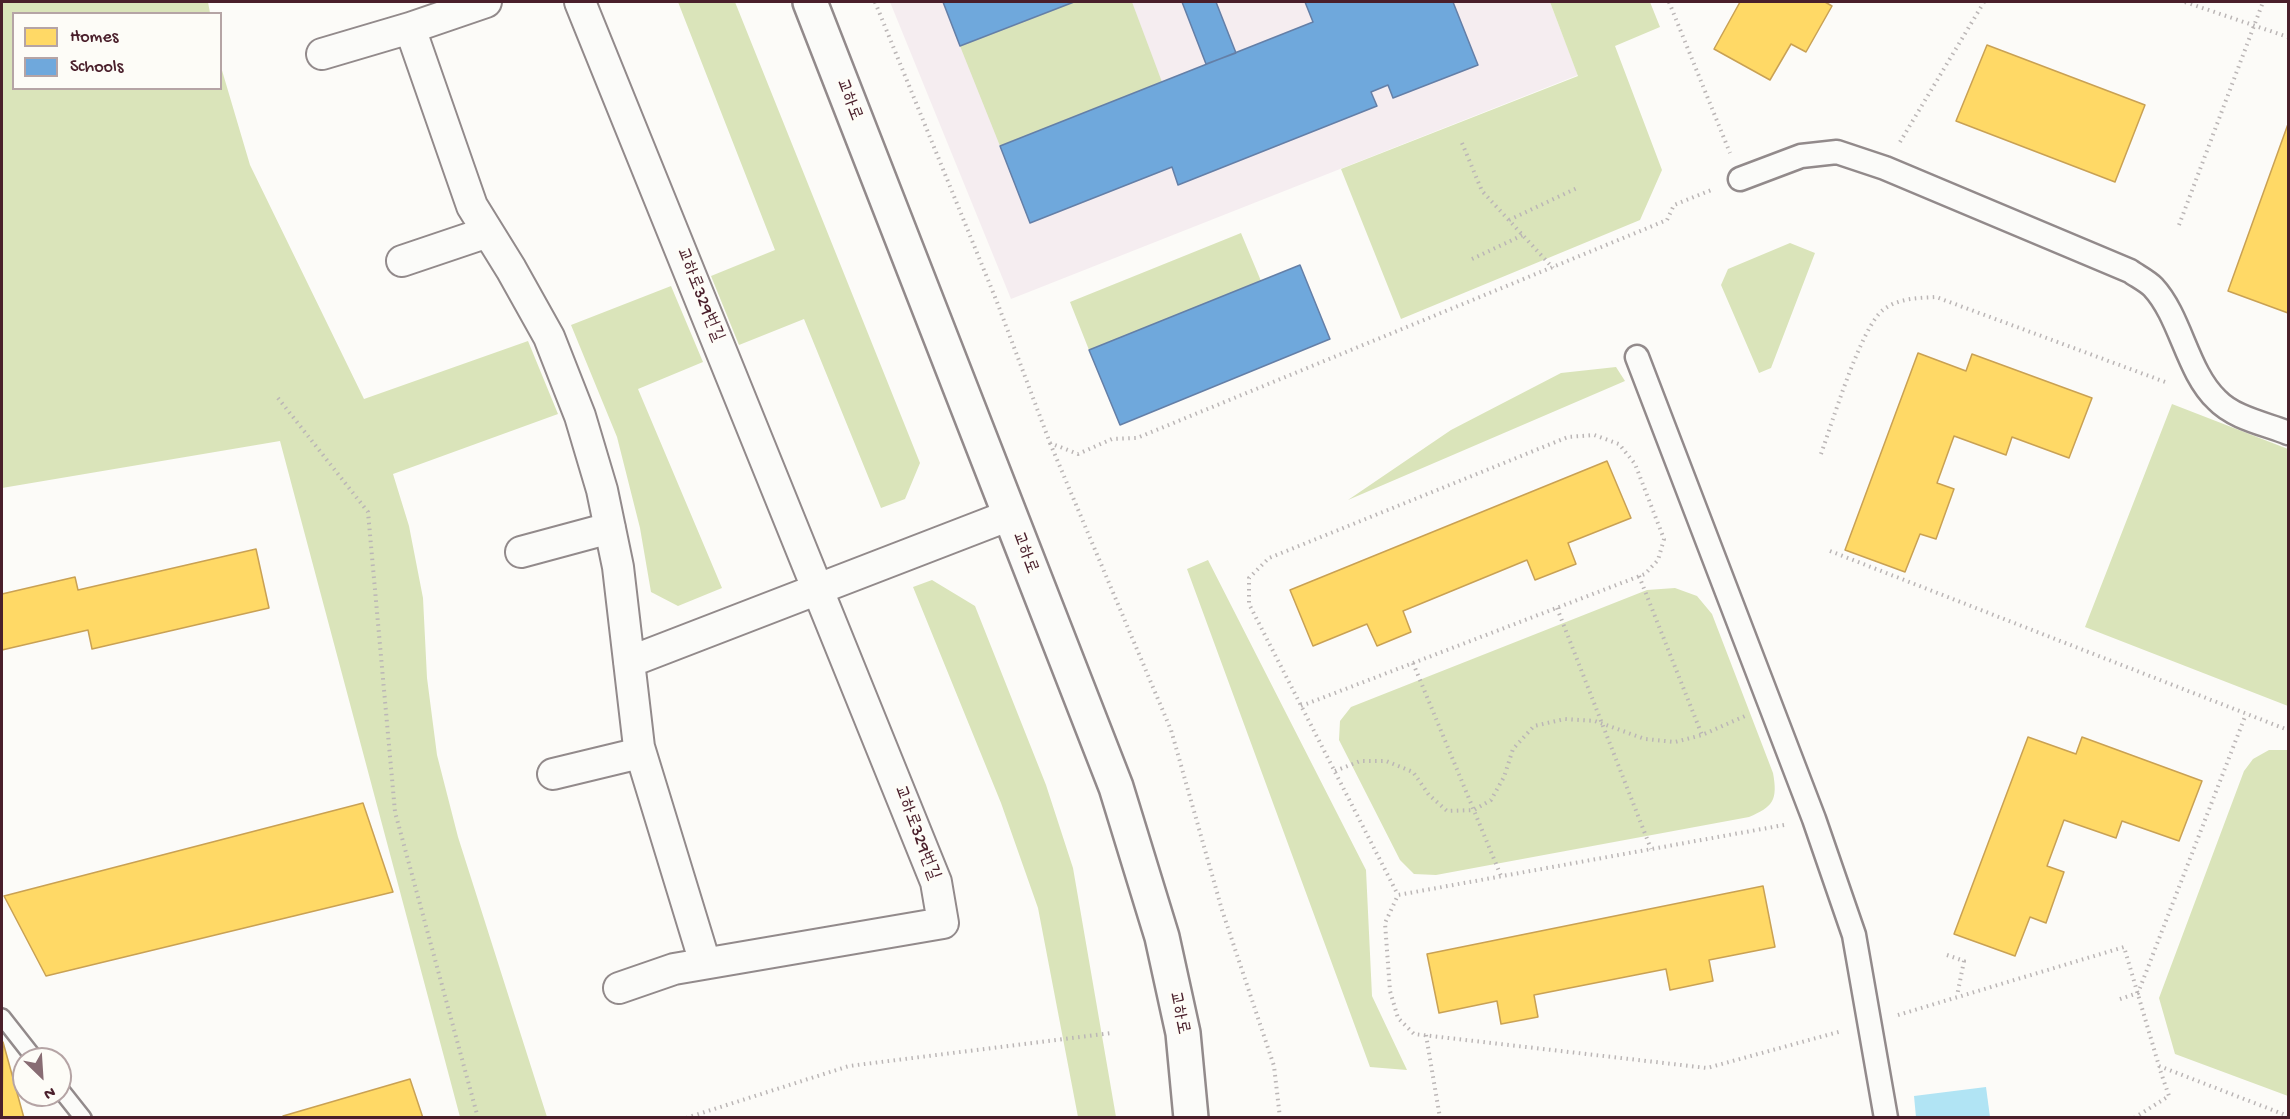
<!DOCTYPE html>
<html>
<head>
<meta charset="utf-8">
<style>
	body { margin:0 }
	#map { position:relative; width:2290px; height:1119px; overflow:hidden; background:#fcfbf8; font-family:"Gochi Hand",sans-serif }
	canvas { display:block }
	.frame { position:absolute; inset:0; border:3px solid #4a1f2b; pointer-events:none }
	.legend { position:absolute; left:12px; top:12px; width:210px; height:78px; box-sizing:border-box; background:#fdfcf7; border:2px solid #b5a4a5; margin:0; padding:8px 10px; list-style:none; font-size:18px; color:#4a1f2b }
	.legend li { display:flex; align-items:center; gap:12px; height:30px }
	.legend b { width:30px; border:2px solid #b5a4a5 }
	.north { position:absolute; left:12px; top:1047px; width:60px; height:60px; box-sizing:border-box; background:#fdfcf7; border:2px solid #b5a4a5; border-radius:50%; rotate:155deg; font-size:16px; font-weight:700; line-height:24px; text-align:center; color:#4a1f2b }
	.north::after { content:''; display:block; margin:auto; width:21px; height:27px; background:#886c73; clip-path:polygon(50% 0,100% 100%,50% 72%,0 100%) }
</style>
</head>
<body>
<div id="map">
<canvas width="2290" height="1119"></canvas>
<div class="frame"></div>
<ul class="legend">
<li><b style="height:16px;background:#ffd966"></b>Homes</li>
<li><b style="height:16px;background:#6fa8dc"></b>Schools</li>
</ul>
<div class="north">N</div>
</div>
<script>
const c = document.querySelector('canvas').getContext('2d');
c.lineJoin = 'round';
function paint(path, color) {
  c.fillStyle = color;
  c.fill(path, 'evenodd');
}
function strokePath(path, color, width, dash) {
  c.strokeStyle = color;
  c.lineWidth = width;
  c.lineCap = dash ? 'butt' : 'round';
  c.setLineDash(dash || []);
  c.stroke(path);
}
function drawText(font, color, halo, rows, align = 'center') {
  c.font = font + ' "Gochi Hand","Poor Story",sans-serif';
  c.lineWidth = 6;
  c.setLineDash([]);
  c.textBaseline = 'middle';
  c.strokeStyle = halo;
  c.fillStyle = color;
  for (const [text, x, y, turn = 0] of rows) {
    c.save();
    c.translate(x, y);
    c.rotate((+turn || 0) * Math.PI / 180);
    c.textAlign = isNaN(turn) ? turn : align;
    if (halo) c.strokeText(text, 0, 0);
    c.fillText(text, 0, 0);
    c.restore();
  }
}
const built = new Path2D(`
	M890,2h660l28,73 -567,224z`);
const green = new Path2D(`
	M2,2h206l2,11 -196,1v74h206l1,-21 29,98 114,234 164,-58 30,73 -165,60 16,52 14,72 4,80 10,77 21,82 89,280h-87l-180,-676 -278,47z
	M678,2h57l185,461 -15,36 -24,9 -77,-189 -65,26 -28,-69 64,-26z
	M1074,2h58l30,80 -162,64 -40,-100z
	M1550,2h100l10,25 -45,19 47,124 -22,50 -239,99 -60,-150 237,-93z
	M1241,233l20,48 -172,69 -19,-48z
	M1790,243l25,10 -44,115 -12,5 -38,-88 7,-16z
	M671,286l32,76 -65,27 84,199 -44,18 -27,-14 -11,-64 -23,-91 -46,-112z
	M1616,367l9,14 -277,119 103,-70 110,-57z
	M2172,404l116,45v257l-203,-79z
	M1208,560l158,310 6,126 35,74 -37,-3 -183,-498z
	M932,580l43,26 71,179 27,83 43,249h-38l-40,-209 -37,-105 -88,-216z
	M1675,588l22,8 15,18 61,159c5,27 0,34 -24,44l-313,58 -22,-1 -14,-14 -61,-120 1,-19 11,-14 296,-117z
	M2269,750h19v346l-113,-42 -16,-56 85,-227 9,-12z`);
const water = new Path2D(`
	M1986,1087l4,30h-74l-2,-21z`);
const homes = new Path2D(`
	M1740,2h85l7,4 -26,46 -15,-8 -21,36 -56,-31z
	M1987,45l158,60 -30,77 -159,-61z
	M2288,124v189l-60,-22z
	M1918,353l48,18 6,-17 120,44 -23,60 -57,-21 -6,18 -52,-19 -17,47 17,6 -18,50 -16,-5 -15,38 -60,-22z
	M1607,461l24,57 -63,25 8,21 -41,16 -8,-20 -124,51 8,21 -34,14 -10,-22 -54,22 -23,-56z
	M256,549l13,59 -177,41 -4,-19 -86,20v-56l73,-17 3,13z
	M2028,737l48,17 6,-17 120,44 -23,60 -57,-20 -6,17 -52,-18 -17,46 17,6 -18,51 -16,-6 -15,39 -61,-22z
	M363,803l30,89 -347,84 -42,-80z
	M1763,886l12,61 -66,13 4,21 -43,9 -4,-21 -132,26 4,22 -37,7 -4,-23 -58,12 -12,-59z
	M3,1042l21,76h-22z
	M410,1079l13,39h-140v-2z`);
const schools = new Path2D(`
	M943,2h131l-114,44z
	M1182,2h34l20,51 -30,11z
	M1305,2h148l25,63 -85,33 -5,-13 -17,7 6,14 -199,79 -6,-18 -142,56 -30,-77 313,-124z
	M1300,265l30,74 -210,86 -31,-75z`);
const path = new Path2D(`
	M875,2l122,300 53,141 28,11 34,-15 25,-1 530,-218 7,-15 40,-16
	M1669,2l61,151
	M2185,2l103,35
	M1900,142l84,-140
	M1462,143l20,48 71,77
	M1509,220l68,-32
	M2179,225l84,-223
	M1472,259l51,-24
	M278,398l90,114 27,300 83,306
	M1050,443l121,287 51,180 52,156 6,52
	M1821,454c11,-31 40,-127 62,-144 15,-12 35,-12 53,-13l232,86
	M1830,551l458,179
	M1639,576l63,159 43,-19
	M1557,608l94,241
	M1413,663l88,213
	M1301,706l344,-132 13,-14 6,-21 -29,-75 -16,-20 -25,-9 -26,2 -299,121 -20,20v26l149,291
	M1335,771l25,-10h26l27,11 16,23 18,16 27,-1 17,-10 13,-23 9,-28 21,-23 31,-7 30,2 50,18 30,3 27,-7
	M1784,825l-386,70 -13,28 5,68 8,27 16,16 293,34 135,-37
	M1947,955l17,6 -7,35
	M2120,999l18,-6 108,-279
	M1898,1015l226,-68 35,119 129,50
	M1426,1035l14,83
	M686,1118l163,-52 262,-33
	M2134,1118l35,-22 -10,-29`);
const service = new Path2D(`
	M2,1017l33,42
	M60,1089l23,29`);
const pedestrian = new Path2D(`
	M1740,179l61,-23 36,-4 48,16 245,103c7,5 17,10 23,16 28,30 34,85 64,113 17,18 49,24 71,33
	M1637,357l177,462 40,116 32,183`);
const minor = new Path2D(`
	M486,2l-76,26 62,178 39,63 38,68 31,79 22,74 16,77 21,180 66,216
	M580,2l356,880 7,41 -269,46 -55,19
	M322,54l88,-26
	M402,261l86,-29
	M521,552l89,-24
	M629,662l381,-147
	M553,774l87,-21`);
const tertiary = new Path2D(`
	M810,2l306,785 46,150 21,96 8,85`);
const streetNames = [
	["교하로",848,100,69],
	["교하로329번길",699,295,68],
	["교하로",1024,553,69],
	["교하로329번길",916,833,69],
	["교하로",1178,1013,78]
];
paint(built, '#f5edf0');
paint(green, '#dae4ba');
paint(water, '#b1e4f4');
paint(homes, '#ffd966');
strokePath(homes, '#c9a154', 1.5);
paint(schools, '#6fa8dc');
strokePath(schools, '#647fa7', 1.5);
strokePath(service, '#928a8b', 20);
strokePath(pedestrian, '#928a8b', 27);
strokePath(minor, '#928a8b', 34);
strokePath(tertiary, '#928a8b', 38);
strokePath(path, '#bbb6b6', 4, [1.5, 4.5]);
strokePath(service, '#fbfbf9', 15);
strokePath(pedestrian, '#fbfbf9', 22);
strokePath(minor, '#fbfbf9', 30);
strokePath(tertiary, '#fbfbf9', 33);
drawText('18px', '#4a1f2b', '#fdfcf7', streetNames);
</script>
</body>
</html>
